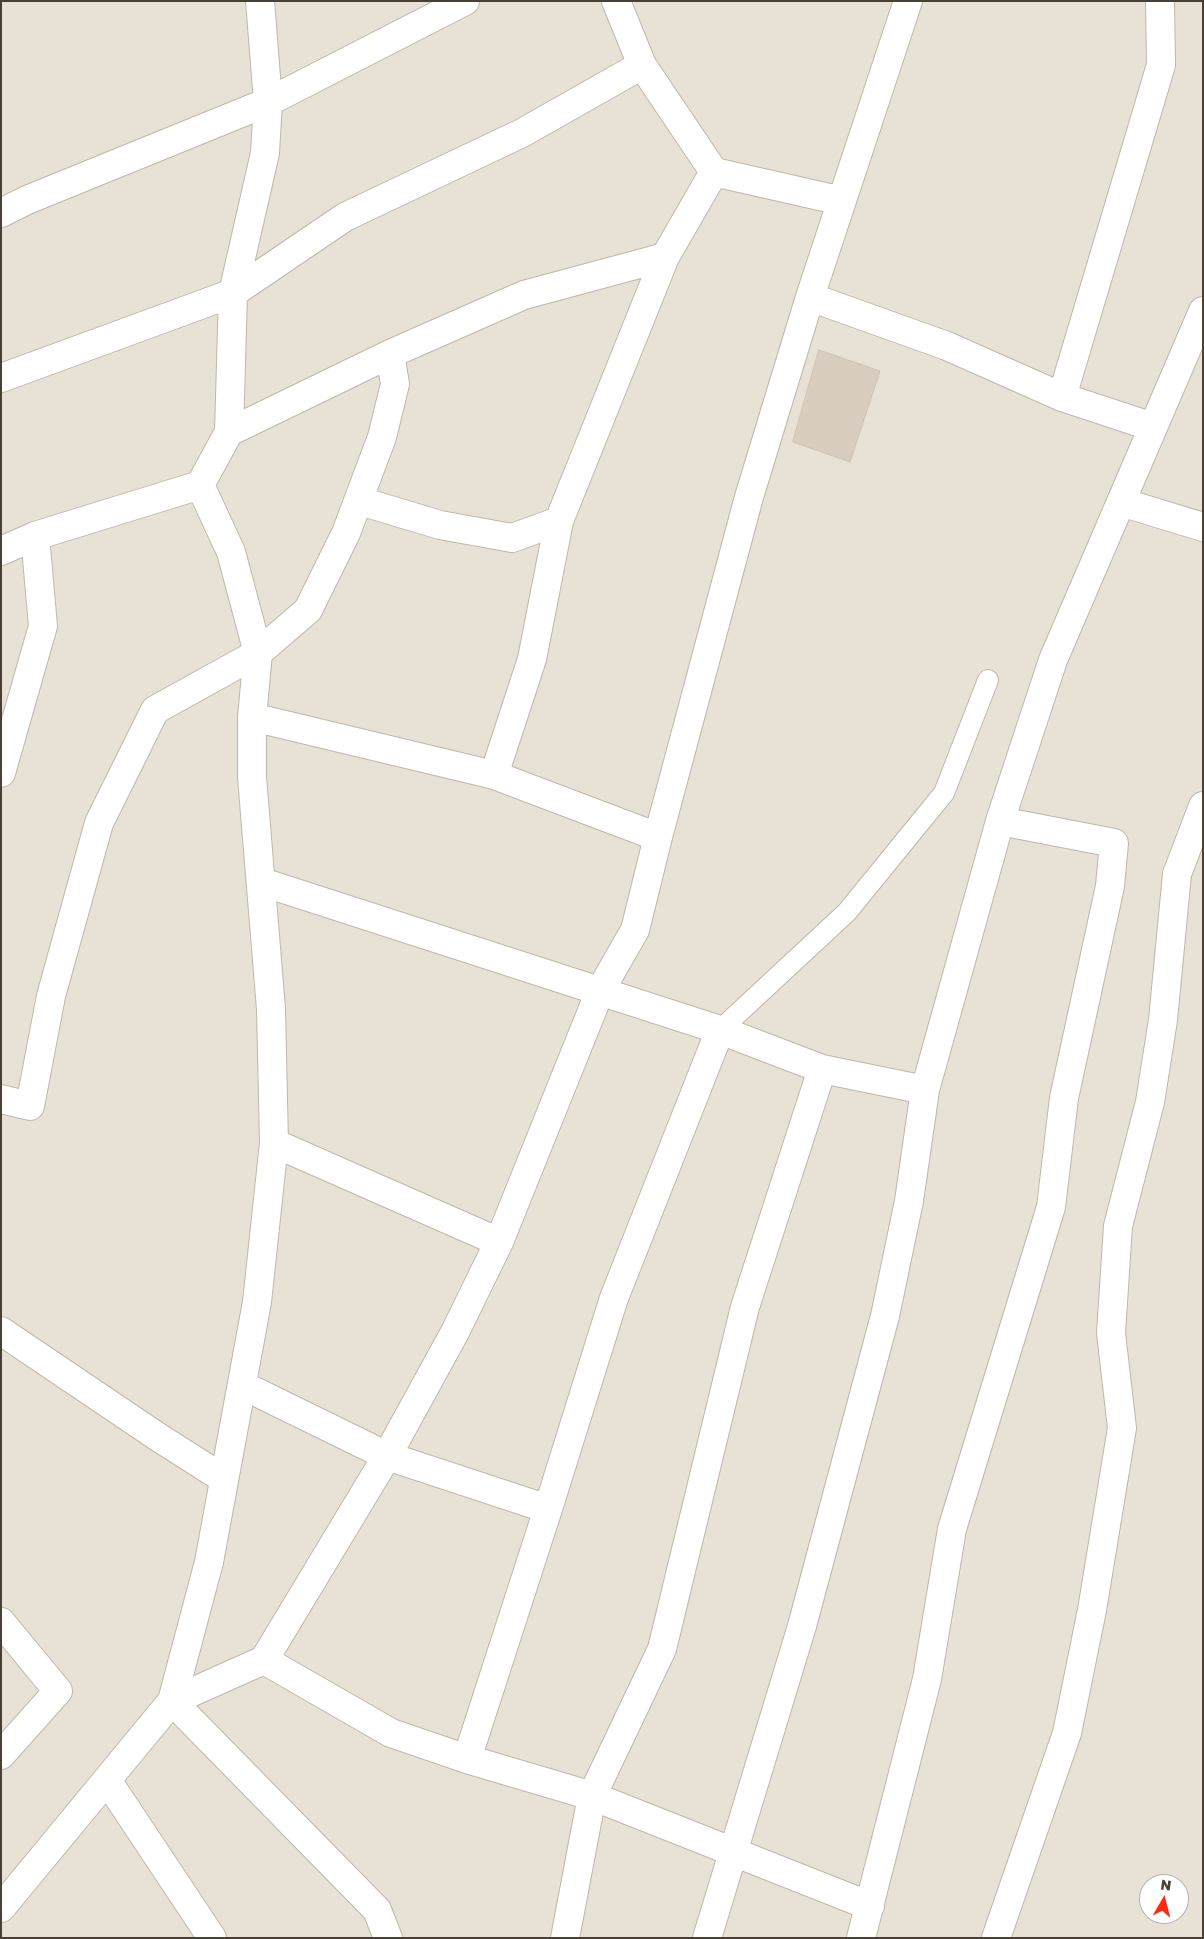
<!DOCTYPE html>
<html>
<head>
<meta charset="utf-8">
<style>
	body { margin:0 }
	#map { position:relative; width:1204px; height:1939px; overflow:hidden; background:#f4efe7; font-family:"Golos Text",sans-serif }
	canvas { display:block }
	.frame { position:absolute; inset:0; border:2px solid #483f35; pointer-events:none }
	.north { position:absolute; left:1139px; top:1874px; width:50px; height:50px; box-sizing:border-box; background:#fff; border:1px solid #b6b2ae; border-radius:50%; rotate:8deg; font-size:14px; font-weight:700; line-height:20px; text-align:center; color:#483f35 }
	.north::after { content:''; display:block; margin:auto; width:18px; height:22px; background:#ff2913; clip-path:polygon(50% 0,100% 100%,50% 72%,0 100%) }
</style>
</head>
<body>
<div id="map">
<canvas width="1204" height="1939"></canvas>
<div class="frame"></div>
<div class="north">N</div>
</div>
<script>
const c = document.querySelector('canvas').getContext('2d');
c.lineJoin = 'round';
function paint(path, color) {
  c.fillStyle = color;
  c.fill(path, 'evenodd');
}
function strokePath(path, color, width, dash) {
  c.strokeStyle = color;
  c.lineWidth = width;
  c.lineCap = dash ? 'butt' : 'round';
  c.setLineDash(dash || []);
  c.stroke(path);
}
const residential = new Path2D(`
	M1,1h1202v1937h-1202zM1149,1884h30v30h-30z`);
const building = new Path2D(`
	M819,350l61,21 -30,91 -57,-20z`);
const service = new Path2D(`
	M720,1030l127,-118 97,-119 44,-113`);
const minor = new Path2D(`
	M616,1l26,64 72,107 128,29
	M1,213l26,-13 241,-98 197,-101
	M810,297l137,49 115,51 91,30
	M1,378l232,-85 112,-76 177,-84 120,-68
	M1062,397l99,-332 -1,-64
	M229,432l4,-139 32,-140 3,-51 -8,-101
	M360,501l80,24 72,13 47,-17
	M1121,502l82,25
	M1,551l34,-15 165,-51 29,-53 161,-78 134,-59 141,-38 49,-85
	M252,717l242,58 38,-116 27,-138 106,-264
	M1,773l42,-147 -8,-90
	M494,775l164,62
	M262,882l458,148 102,39 103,21
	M1,1099l29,7 21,-110 48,-173 56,-113 103,-57 50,-43 38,-77 36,-96 13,-53 -5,-30
	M274,1143l225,99
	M1,1331l157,106 66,42
	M242,1385l145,71 161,53
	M1,1622l57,69 -57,64
	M264,1660l127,73 76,26 125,37 278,110
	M467,1759l81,-250 66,-211 106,-268
	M107,1780l105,158
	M1,1908l171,-207 37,-139 48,-260 17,-159 -3,-134 -19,-232v-60l6,-64 -27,-101 -31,-67
	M388,1938l-11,-28 -205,-209 92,-41 123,-204 68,-124 44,-90 101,-251 35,-61 23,-93 91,-340 61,-200 98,-296
	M565,1938l27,-142 70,-147 83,-342 77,-238
	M707,1938l95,-312 83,-310 24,-115 16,-111 75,-269 53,-161 150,-349
	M861,1938l66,-259 25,-150 99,-322 13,-109 46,-212 4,-43 -114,-22
	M996,1938l71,-205 25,-123 30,-182 -11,-95 7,-107 32,-124 13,-82 14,-146 26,-68`);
paint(residential, '#e8e1d5');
paint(building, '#d9cdbf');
strokePath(building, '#d2c2ae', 1);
strokePath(service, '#c0b7a9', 22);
strokePath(minor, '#c0b7a9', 30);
strokePath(service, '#fff', 20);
strokePath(minor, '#fff', 28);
</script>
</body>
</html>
